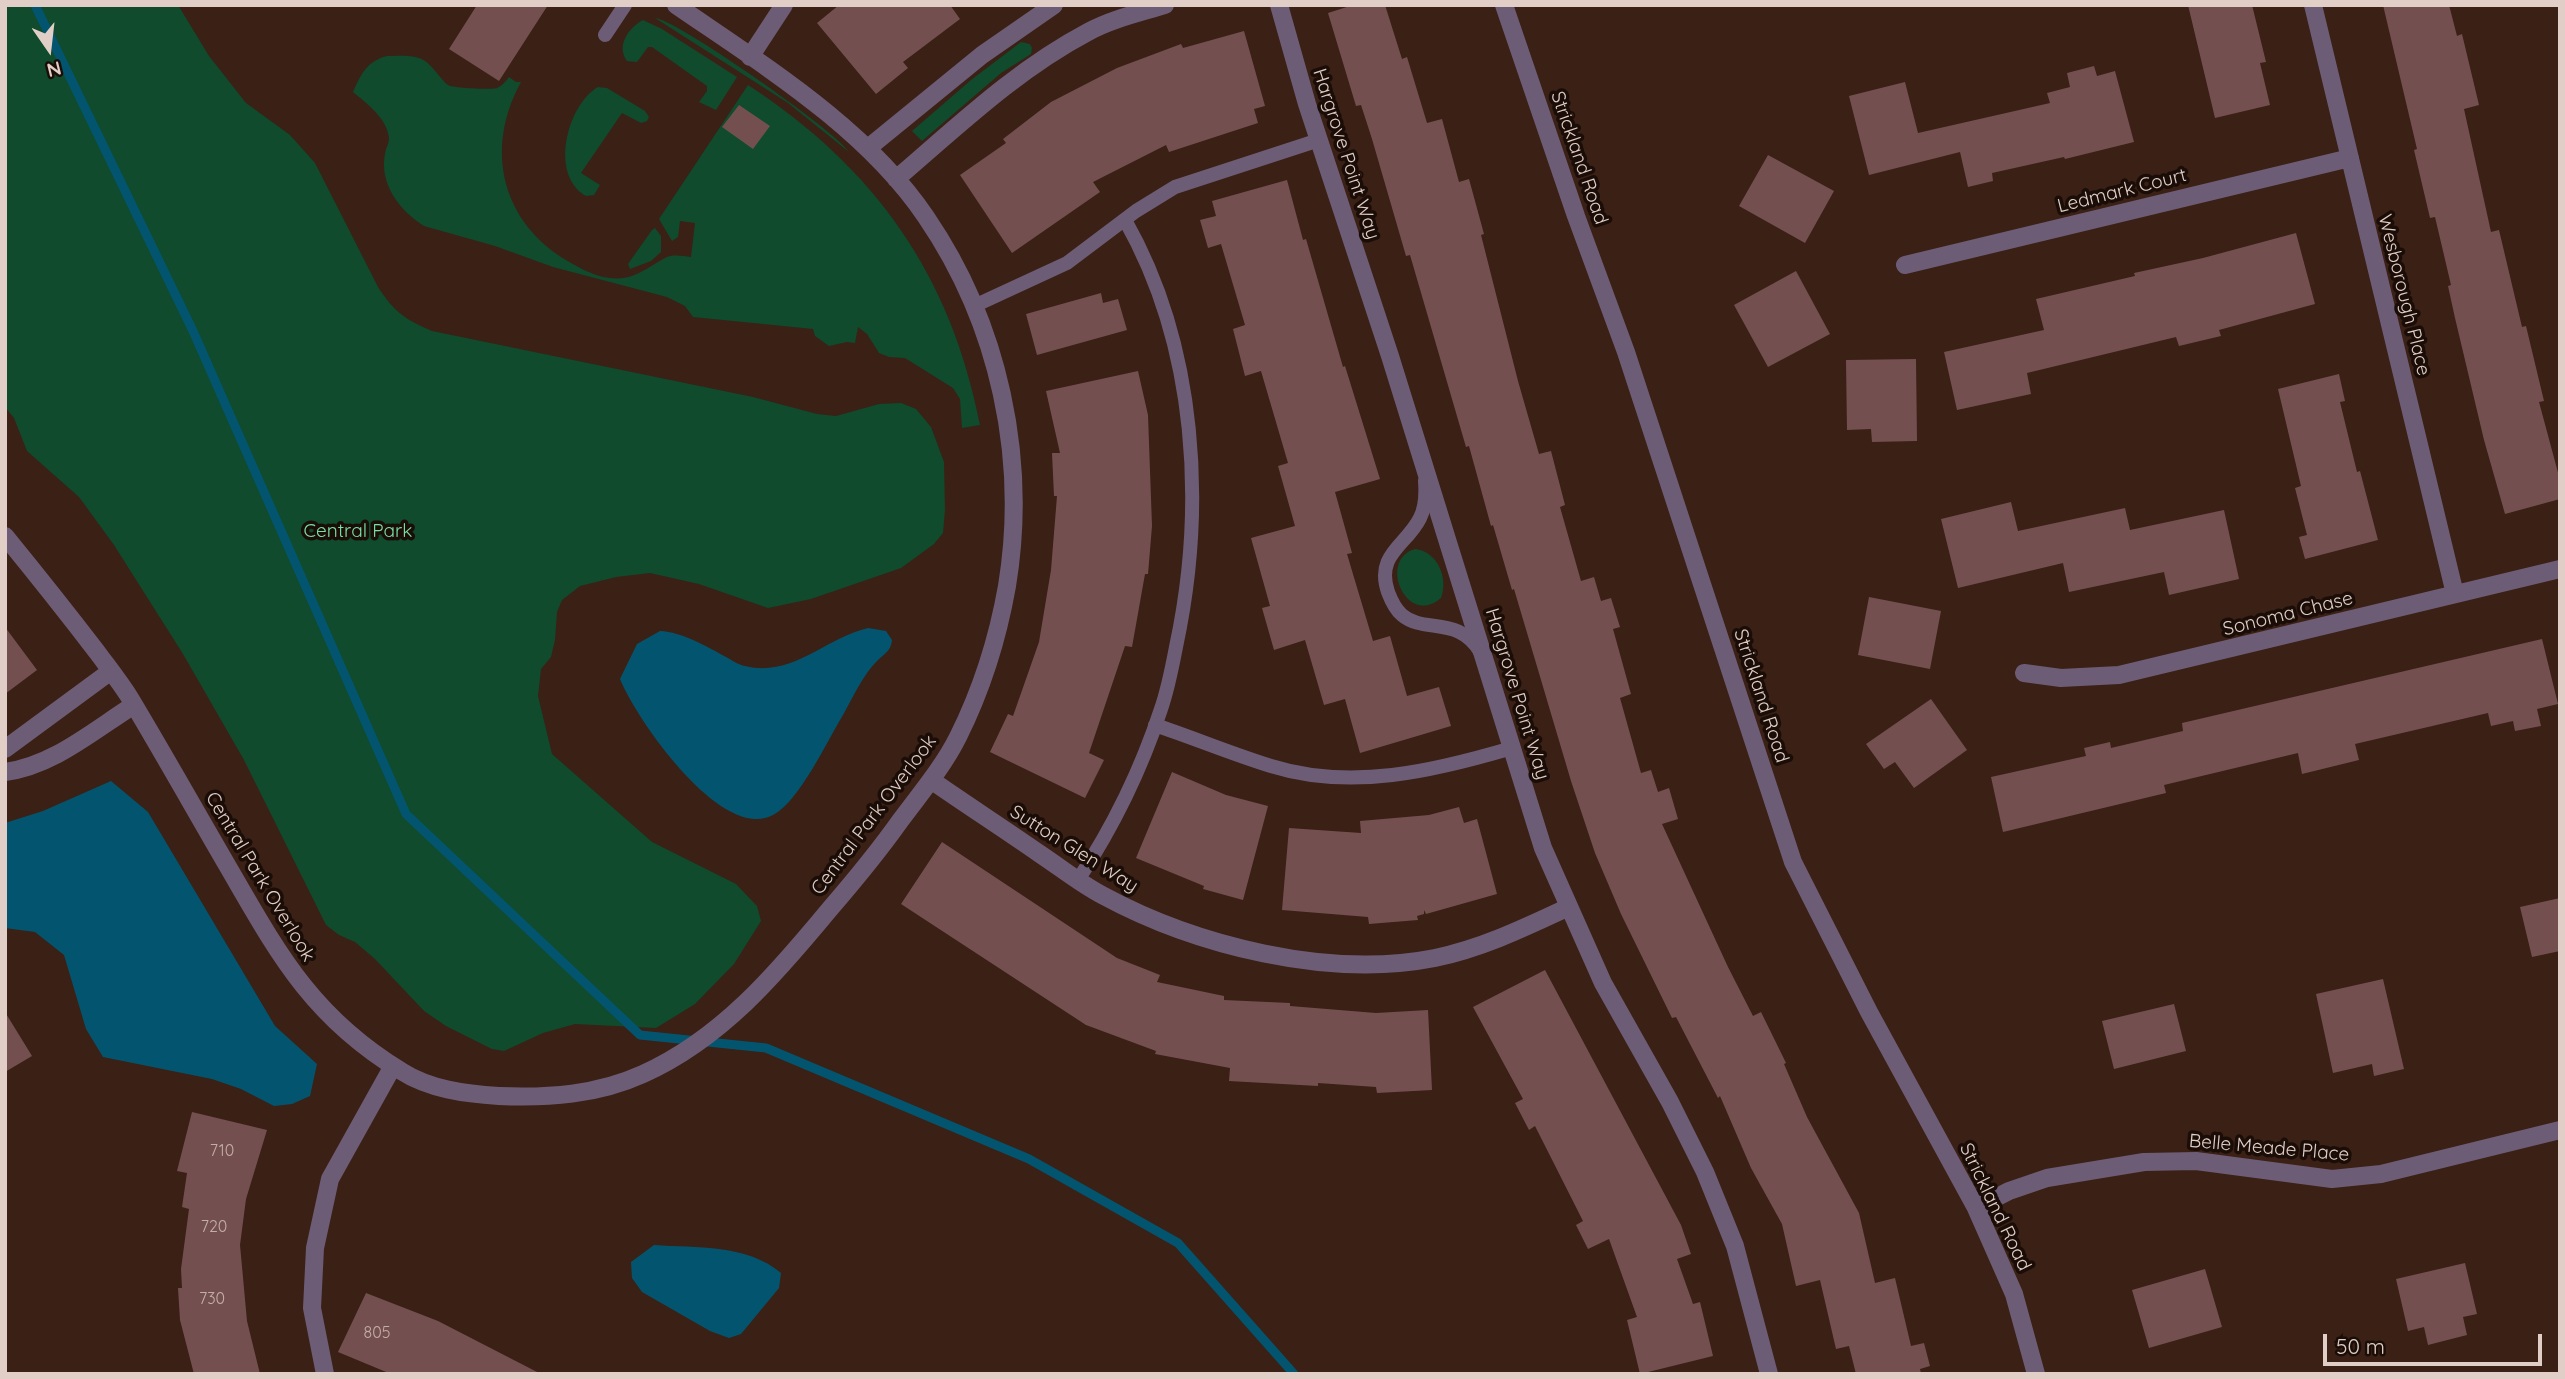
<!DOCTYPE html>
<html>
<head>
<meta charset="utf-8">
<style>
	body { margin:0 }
	#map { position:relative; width:2565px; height:1379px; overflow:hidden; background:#3b2015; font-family:Quicksand,sans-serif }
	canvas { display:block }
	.frame { position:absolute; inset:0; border:7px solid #e1cec6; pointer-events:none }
	.north { position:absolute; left:14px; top:14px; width:70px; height:70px; -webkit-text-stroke:5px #1a0d08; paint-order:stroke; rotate:166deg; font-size:19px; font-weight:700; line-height:28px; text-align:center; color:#e1cec6 }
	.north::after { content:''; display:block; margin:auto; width:24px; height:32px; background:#e1cec6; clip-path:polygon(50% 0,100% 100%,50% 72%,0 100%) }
	.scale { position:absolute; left:2323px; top:1334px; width:219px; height:32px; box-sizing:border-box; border:4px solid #e1cec6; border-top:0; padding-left:9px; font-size:21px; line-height:24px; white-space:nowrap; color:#e1cec6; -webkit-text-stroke:5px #1a0d08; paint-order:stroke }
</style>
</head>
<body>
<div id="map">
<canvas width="2565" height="1379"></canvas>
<div class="frame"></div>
<div class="north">N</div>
<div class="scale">50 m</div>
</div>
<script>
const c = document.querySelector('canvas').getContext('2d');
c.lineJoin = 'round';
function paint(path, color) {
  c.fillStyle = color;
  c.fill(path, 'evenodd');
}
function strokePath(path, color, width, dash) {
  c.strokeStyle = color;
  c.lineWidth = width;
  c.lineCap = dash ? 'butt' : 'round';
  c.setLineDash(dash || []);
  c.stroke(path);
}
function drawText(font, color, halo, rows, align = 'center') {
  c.font = font + ' Quicksand,sans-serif';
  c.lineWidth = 7;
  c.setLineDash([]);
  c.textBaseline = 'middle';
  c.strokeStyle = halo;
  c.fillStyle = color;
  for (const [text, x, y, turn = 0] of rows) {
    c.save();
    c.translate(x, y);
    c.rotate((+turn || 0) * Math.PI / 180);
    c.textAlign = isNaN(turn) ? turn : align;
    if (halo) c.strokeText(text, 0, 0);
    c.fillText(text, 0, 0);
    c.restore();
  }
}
const green = new Path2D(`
	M5,5h173l31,51 37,47 44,32 25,28 63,124c17,26 27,32 54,44l321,66 64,17 19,2 43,-12 22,-1 15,6 15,18 13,35 1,48 -2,23 -9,11 -33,24 -90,31 -43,9 -69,-24 -49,-11 -34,4 -36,9 -18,14 -5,12 -2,28 -4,17 -10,12 -3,27 14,58 100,88 84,42 21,22 4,15 -27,43 -39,40 -39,24 -81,-4 -32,9 -39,18 -12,-2 -46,-23 -22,-15 -49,-52 -20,-17 -16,-7 -13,-10 -82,-165 -61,-106 -69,-109 -35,-48 -52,-46 -13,-33 -9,-11z
	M655,18c21,1 181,113 194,134l-61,-49z
	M643,20l19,9 75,48 -21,33 -17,-8 8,-11v-5l-55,-39h-4l-11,15 -10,-1c-11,-15 1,-33 16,-41z
	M1021,42l9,2 2,4 -1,6 -30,19 -79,68 -10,-10 59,-51z
	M387,56c12,0 28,-2 38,5 9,6 15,18 23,24 4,3 45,5 49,3 5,-2 9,-7 12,-11l7,5h5c-35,63 -22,134 40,175 15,9 31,19 49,21 24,3 36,-10 55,-20 7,-4 18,-2 26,-1l4,-34 -15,-2 -2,16 -6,4 -13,-22 89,-134c127,83 203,190 232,340l-18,3 -2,-29 -7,-11 -48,-30 -16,-1 -10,-4 -12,-19 -9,-7 -3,16 -8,-1 -18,4 -14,-10 -2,-7 -120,-12 -8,-11 -18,-9 -114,-30 -58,-21 -71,-20c-24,-15 -45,-42 -39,-72 1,-8 6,-12 3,-21 -4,-17 -23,-31 -35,-41 8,-18 14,-31 34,-36z
	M598,87l9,1 38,23 4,6 -2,4 -6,2 -19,-10 -41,60 19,12 -6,10 -8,1c-37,-21 -19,-91 12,-109z
	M655,228l6,8v16l-10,9 -21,8 -2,-5 24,-34z
	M1415,549c22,2 34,29 26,49 -34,30 -64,-38 -26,-49z`);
const water = new Path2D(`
	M868,628l18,3 6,9c-1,11 -8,14 -15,21 -14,14 -24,36 -34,54 -16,26 -44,87 -70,100 -51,28 -137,-96 -153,-136l17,-35 23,-13c22,1 46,15 66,26 6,3 12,8 19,9 47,12 80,-28 123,-38z
	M111,781l37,31 127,214 42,38 -7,32 -18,8 -18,2 -33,-17 -29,-10 -109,-22 -17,-28 -22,-74 -29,-23 -30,-4v-105l38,-12z
	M654,1245c42,3 93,-1 127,28l-2,15 -38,46 -12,4 -19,-7 -68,-39 -10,-14 -1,-16z`);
const stream = new Path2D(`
	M35,5l158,326 213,483 234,221 126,13 263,111 149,84 116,131`);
const building = new Path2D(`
	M477,5h71l-49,76 -50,-32z
	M839,5h111l10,14 -57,43 5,6 -32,26 -59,-71z
	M1353,5h32l17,54 5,-2 20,66 15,-4 17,63 10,-3 15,55 -3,1 37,146 21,73 12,-3 14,54 -5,2 21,74 13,-4 7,24 10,-3 9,29 -7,2 18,65 -11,4 21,75 10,-3 7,22 11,-4 9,31 -16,5 66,143 25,49 8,-4 25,51 -2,1 23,53 52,96 16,70 20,-5 16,68 13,-3 6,23 -10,3 1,5h-65l-7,-28 -13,3 -16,-69 -24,6 -14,-62 -31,-56 -31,-72 -2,2 -42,-81 -4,1 -51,-104 -26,-61 -24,-72 -57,-192 -2,1 -19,-65 -2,1 -22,-80 -3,1 -56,-192 -4,1 -34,-117 -11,-34 -5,1 -28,-93z
	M2188,5h64l14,57 -6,1 10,42 -55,13z
	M2383,5h66l8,31 5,-2 17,71 -15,4 27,123 8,-2 23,97 4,-1 18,75 -5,1 21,78v19l-55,15 -21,-74 -29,-122 -7,-32 3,-1 -16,-68 -5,1 -16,-68 3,-1z
	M1244,31l21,75 -11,3 4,14 -89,29 -3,-7 -73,37 7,10 -88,61 -52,-78 46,-32 -3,-4 48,-37 66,-34 64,-24 2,4z
	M2094,66l3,10 18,-5 19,71 -69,17 -1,-2 -72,16 1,8 -25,6 -8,-35 -91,23 -20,-79 56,-14 13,51 132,-30 -3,-10 23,-6 -3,-14z
	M739,105l31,21 -17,23 -31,-22z
	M1768,155l66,36 -29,52 -66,-37z
	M1287,180l16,60 3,-1 37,128 2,-1 35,113 -45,13 17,61 -5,1 26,87 17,-5 17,60 32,-9 12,39 -91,27 -15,-54 -21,6 -19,-65 -31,10 -12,-42 8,-2 -19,-68 44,-12 -17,-60 10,-3 -27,-92 -16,5 -12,-47 12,-4 -24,-81 -13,4 -8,-28 16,-4 -4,-15z
	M2296,233l19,71 -96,26 2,6 -42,10 -3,-9 -149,36 4,21 -74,16 -13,-58 100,-22 -8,-31 99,-23 -1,-3 69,-15z
	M1796,271l34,63 -62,33 -34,-62z
	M1101,293l2,10 15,-4 9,31 -90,25 -11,-41z
	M1916,359l1,82 -45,1 -1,-13 -24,1 -1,-70z
	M1138,371l10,44 4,111 -4,48h-3l-13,73 -7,-1 -36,107 15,7 -19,38 -95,-46 18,-38 5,2 26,-74 12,-72 6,-74h-3l-2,-43h8l-14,-62z
	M2339,374l6,27 -5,1 17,70 3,-1 18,69 -73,19 -6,-22 8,-2 -12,-47 6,-2 -23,-97z
	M2011,502l7,29 107,-23 5,22 94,-20 15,69 -70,16 -5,-23 -95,20 -6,-29 -105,25 -17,-69z
	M1869,597l72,14 -11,58 -72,-14z
	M5,627l32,43 -32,24z
	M2542,639l16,65 -21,5 4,17 -26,5 -2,-10 -22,5 -3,-13 -133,31 4,16 -57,14 -4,-21 -134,32 2,8 -163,39 -12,-55 95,-21 -2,-8 26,-6 1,6 72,-17 -1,-8z
	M1931,699l36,51 -53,38 -19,-26 -11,7 -18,-25z
	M1172,772l54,23 42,11 -25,94 -40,-11 1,-3 -68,-28z
	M1459,807l5,16 13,-4 20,75 -71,20 -2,-4v4l-7,2 1,4 -49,4 -1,-7 -86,-7 7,-82 72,5 -1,-12 69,-6z
	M942,842l175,116 43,17 -3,7 67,14v4l66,3v3l86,7 52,-3 4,80 -55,3 -1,-6 -58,-4v3l-89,-5 1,-13 -75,-14 1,-3 -70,-26 -185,-121z
	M2560,898v53l-28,6 -12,-50z
	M1545,970l136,255 10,29 -14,5 16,45 7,-2 13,54 -73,18 -13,-54 10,-3 -28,-78 -21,10 -12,-24 7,-4 -48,-95 -6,4 -14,-27 8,-4 -50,-92z
	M2383,979l21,90 -30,7 -2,-12 -39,9 -17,-79z
	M2174,1004l12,47 -72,18 -12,-48z
	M5,1012l27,44 -27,16z
	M192,1112l75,18 -21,69 -6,46 7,76 13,53h-66l-14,-54 -2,-32h4l-1,-19 8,-60 -7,-2 5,-34 -10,-2z
	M2465,1263l12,51 -14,3 4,18 -39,10 -4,-18 -16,4 -12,-52z
	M2205,1269l17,58 -73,21 -17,-58z
	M366,1293l72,28 103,53h-150l-53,-22z`);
const lane = new Path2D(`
	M605,35l20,-30
	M974,306l93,-43 69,-52 39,-24 144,-47
	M1425,481c1,13 1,25 -5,37 -13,27 -45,36 -32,74 3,8 7,17 14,23 22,19 57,0 79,38
	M1155,725c39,13 77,29 116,41 80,25 163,5 241,-18
	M1078,880c35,-53 63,-110 83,-171 7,-20 11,-41 15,-62 30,-140 21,-300 -51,-427`);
const street = new Path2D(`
	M1279,5l28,99 83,252 153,492 60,135 67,119 35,70 30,74 34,128
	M1504,5l72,211 50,136 167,510 76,150 107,196 38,86 22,80
	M2313,5l142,589
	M750,57l34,-52
	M868,148l114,-93 72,-50
	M896,179c62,-53 120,-109 192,-147 24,-13 51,-19 77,-27
	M1905,265l445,-107
	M5,536c31,38 62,77 92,116 11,15 23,30 33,46 33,55 65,112 97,167 51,88 84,151 174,206 28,18 64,23 98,25 49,2 98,-1 144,-22 78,-35 133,-100 186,-164 25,-29 49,-58 71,-89 20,-27 43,-54 58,-84 23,-46 40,-100 49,-151 21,-128 -8,-262 -81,-369 -60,-89 -163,-152 -250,-212
	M2024,673l37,5 58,-3 441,-106
	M5,749l106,-78
	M5,772c48,-6 89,-42 129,-67
	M931,780c36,25 73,49 109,74 21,14 41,30 62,41 94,51 227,84 333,63 48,-10 91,-31 134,-51
	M1976,1208l33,-17 38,-13 97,-16 52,-1 136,18 49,-5 179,-44
	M325,1374l-13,-66 3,-60 15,-69 63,-113`);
const numberNames = [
	["710",222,1151],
	["720",214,1227],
	["730",212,1299],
	["805",377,1333]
];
const streetNames = [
	["Hargrove Point Way",1346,154,72],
	["Strickland Road",1579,158,71],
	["Ledmark Court",2122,191,-14],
	["Wesborough Place",2404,295,76],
	["Sonoma Chase",2288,614,-14],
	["Hargrove Point Way",1517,694,73],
	["Strickland Road",1761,696,72],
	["Central Park Overlook",874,815,-53],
	["Sutton Glen Way",1074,849,32],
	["Central Park Overlook",260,877,59],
	["Belle Meade Place",2269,1148,5],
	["Strickland Road",1995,1207,64]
];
const parkNames = [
	["Central Park",358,531]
];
paint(green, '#0f4b2c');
paint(water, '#03556f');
strokePath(stream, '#03556f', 9);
paint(building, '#73504f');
strokePath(lane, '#6d5c76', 14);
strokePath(street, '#6d5c76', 18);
drawText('16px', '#c6aea8', null, numberNames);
drawText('19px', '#e1cec6', '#1a0d08', streetNames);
drawText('19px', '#79e0a2', '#1a0d08', parkNames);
</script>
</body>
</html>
